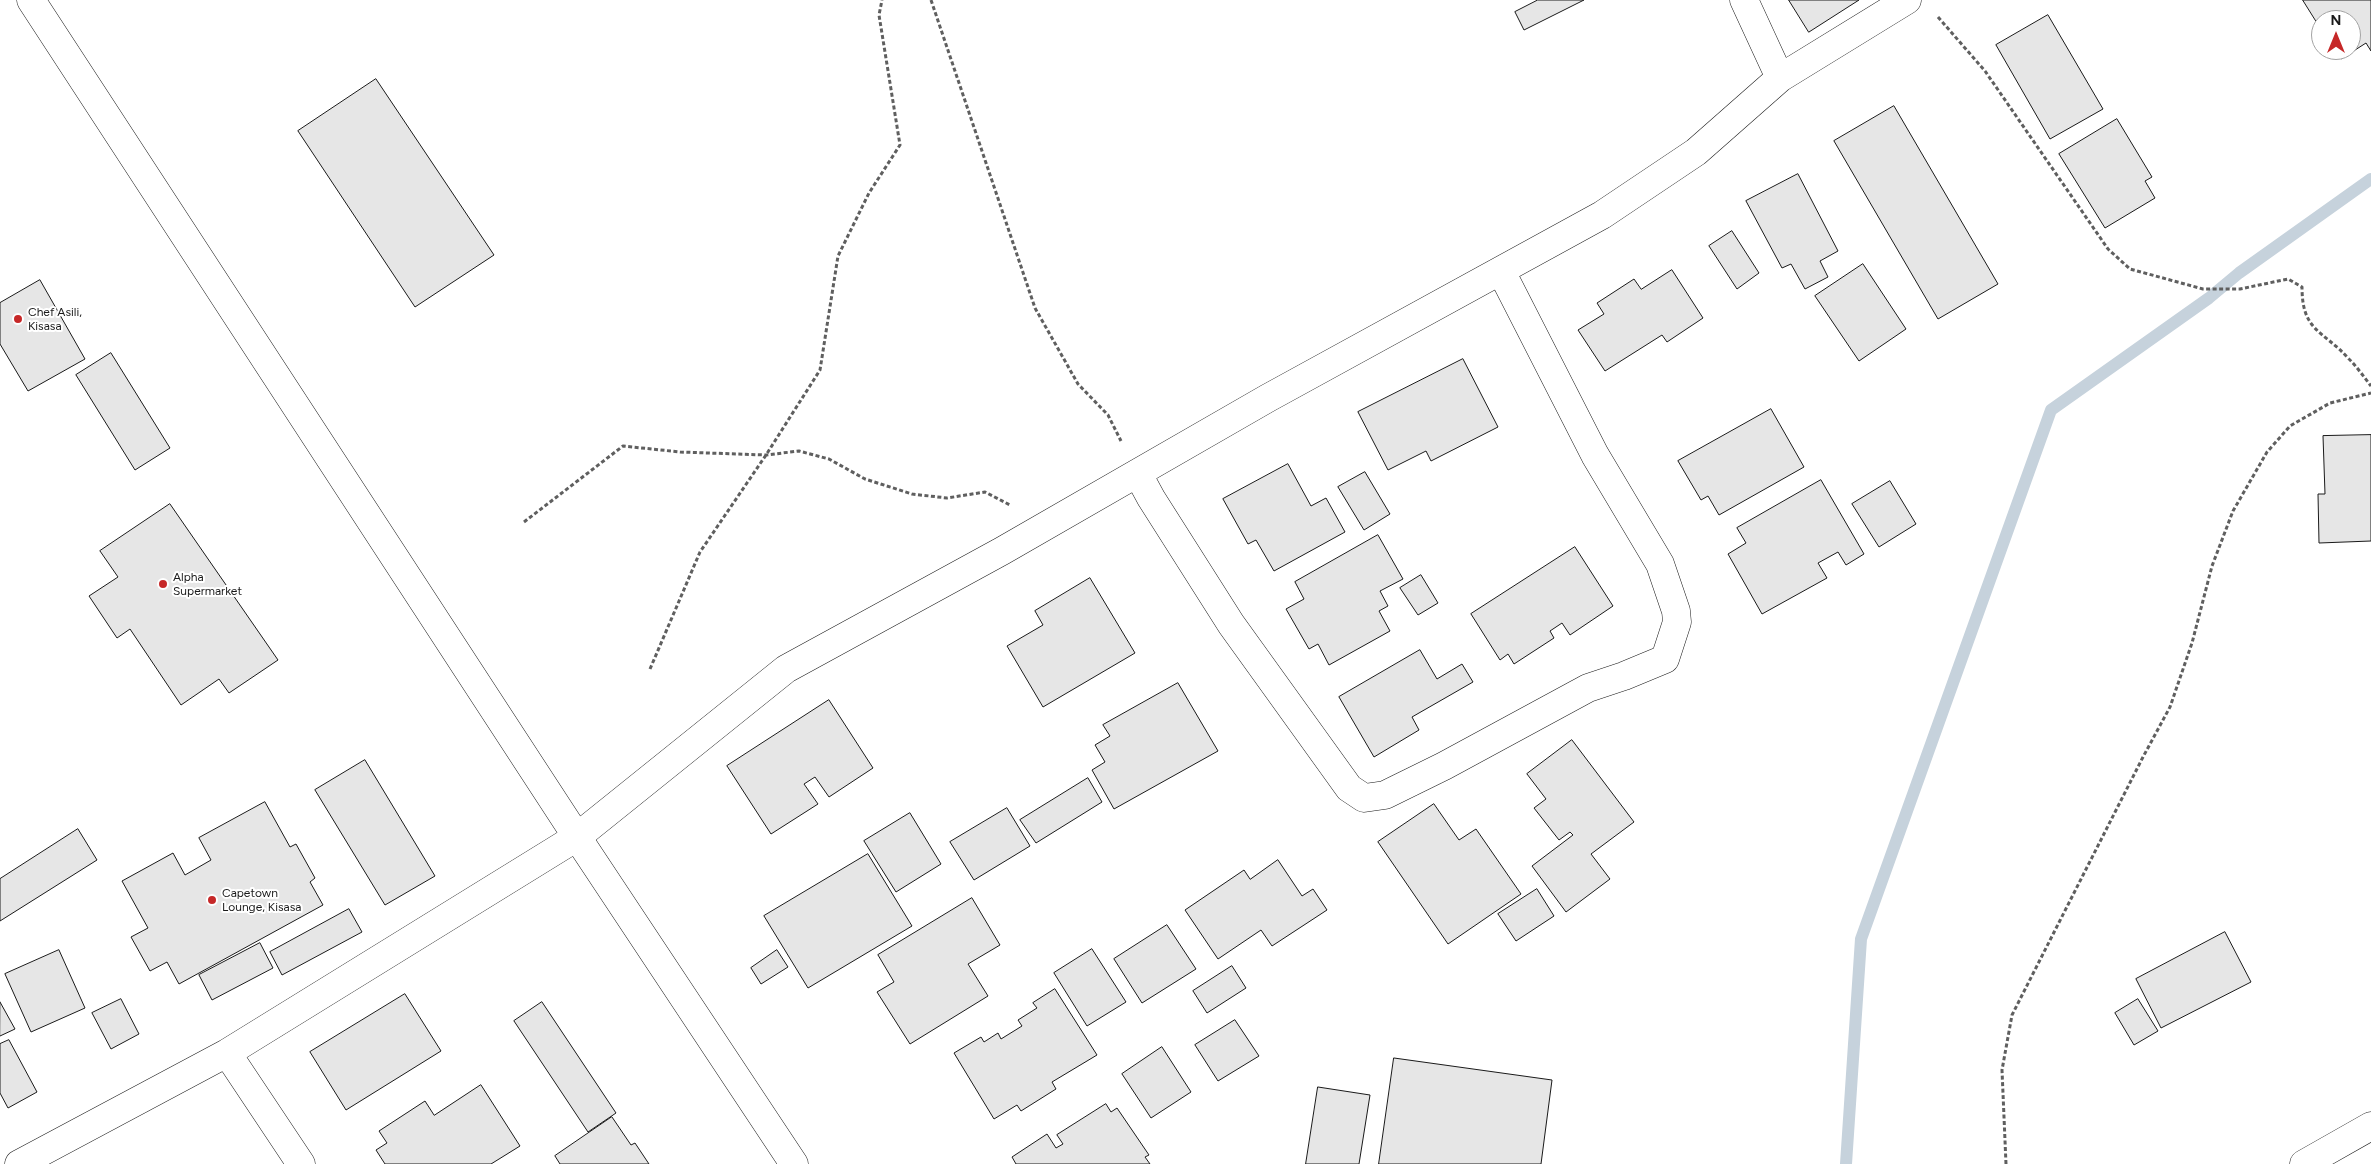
<!DOCTYPE html>
<html>
<head>
<meta charset="utf-8">
<style>
	body { margin:0 }
	#map { position:relative; width:2371px; height:1164px; overflow:hidden; background:#fff; font-family:Figtree,sans-serif }
	canvas { display:block }
	.north { position:absolute; left:2311px; top:10px; width:50px; height:50px; box-sizing:border-box; background:#fff; border:1px solid #a3a3a3; border-radius:50%; rotate:0deg; font-size:14px; font-weight:700; line-height:20px; text-align:center; color:#1a1a1a }
	.north::after { content:''; display:block; margin:auto; width:18px; height:22px; background:#c62828; clip-path:polygon(50% 0,100% 100%,50% 72%,0 100%) }
</style>
</head>
<body>
<div id="map">
<canvas width="2371" height="1164"></canvas>
<div class="north">N</div>
</div>
<script>
const c = document.querySelector('canvas').getContext('2d');
c.lineJoin = 'round';
function strokePath(path, color, width, dash) {
  c.strokeStyle = color;
  c.lineWidth = width;
  c.lineCap = dash ? 'butt' : 'round';
  c.setLineDash(dash || []);
  c.stroke(path);
}
function paint(path, color) {
  c.fillStyle = color;
  c.fill(path, 'evenodd');
}
function drawText(font, color, halo, rows, align = 'center') {
  c.font = font + ' Figtree,sans-serif';
  c.lineWidth = 4;
  c.setLineDash([]);
  c.textBaseline = 'middle';
  c.strokeStyle = halo;
  c.fillStyle = color;
  for (const [text, x, y, turn = 0] of rows) {
    c.save();
    c.translate(x, y);
    c.rotate((+turn || 0) * Math.PI / 180);
    c.textAlign = isNaN(turn) ? turn : align;
    if (halo) c.strokeText(text, 0, 0);
    c.fillText(text, 0, 0);
    c.restore();
  }
}
const stream = new Path2D(`
	M1846,1164l15,-225 190,-529 158,-112 30,-25 132,-94`);
const building = new Path2D(`
	M1538,0h46l-60,30 -9,-18z
	M1789,0h70l-50,32z
	M2303,0h68v51l-5,-8 -25,16 -6,-9h16v-30h-30v9z
	M2048,15l55,94 -53,30 -54,-94z
	M376,79l118,176 -79,52 -117,-176z
	M1894,106l104,178 -60,35 -104,-178z
	M2117,119l35,58 -7,4 10,17 -50,30 -46,-74z
	M1798,174l40,77 -18,10 8,16 -23,12 -14,-25 -9,4 -36,-67z
	M1732,231l27,42 -22,16 -28,-43z
	M1863,264l43,65 -47,32 -44,-65z
	M1672,270l31,48 -36,24 -5,-7 -57,36 -27,-41 26,-16 -7,-11 37,-24 7,10z
	M40,280l45,79 -57,32 -28,-47v-41z
	M111,353l59,95 -35,22 -59,-95z
	M1463,359l35,68 -67,34 -5,-10 -38,19 -30,-58z
	M1771,409l33,58 -85,48 -11,-19 -7,4 -23,-39z
	M2371,435v106l-52,2 -1,-49h7l-2,-58z
	M1288,464l23,42 15,-8 19,34 -71,39 -18,-31 -8,4 -25,-45z
	M1365,472l25,42 -26,16 -26,-43z
	M1821,480l43,74 -18,11 -8,-13 -20,11 9,15 -65,36 -34,-60 18,-11 -9,-15z
	M1890,481l26,43 -37,23 -27,-43z
	M170,504l108,156 -49,33 -10,-14 -38,26 -51,-76 -13,9 -28,-42 29,-19 -18,-26z
	M1378,535l25,44 -23,12 8,15 -9,5 11,20 -61,34 -11,-21 -9,5 -23,-40 18,-10 -9,-17z
	M1575,547l38,59 -43,29 -8,-12 -12,8 4,7 -40,26 -6,-10 -8,6 -29,-46z
	M1421,575l17,28 -20,12 -18,-27z
	M1090,578l45,75 -92,54 -36,-61 36,-21 -8,-14z
	M1420,650l17,29 25,-15 11,18 -61,35 7,13 -45,27 -35,-60z
	M1178,683l40,68 -104,58 -22,-39 13,-8 -10,-17 15,-9 -7,-11z
	M829,700l44,68 -44,29 -14,-20 -11,7 14,20 -47,30 -44,-68z
	M1572,740l62,82 -43,32 19,25 -44,33 -34,-46 41,-31 -3,-3 -11,8 -25,-32 12,-9 -19,-25z
	M365,760l70,116 -50,29 -70,-115z
	M1088,778l14,24 -66,41 -16,-23z
	M265,802l25,45 6,-3 19,34 -5,4 13,23 -144,79 -12,-22 -17,9 -19,-34 17,-9 -26,-47 51,-28 12,22 26,-15 -12,-22z
	M1434,804l25,36 17,-11 45,65 -73,50 -70,-102z
	M1007,808l23,38 -56,34 -24,-38z
	M910,813l31,51 -45,28 -32,-51z
	M78,829l19,31 -97,61v-42z
	M868,854l44,72 -104,62 -44,-72z
	M1278,860l24,36 11,-7 14,21 -55,36 -11,-16 -43,29 -33,-49 59,-40 6,9z
	M1537,889l17,27 -38,25 -18,-27z
	M972,898l28,47 -32,19 20,32 -78,48 -33,-52 17,-10 -16,-27z
	M349,909l13,23 -80,43 -12,-23z
	M1167,925l29,44 -54,34 -28,-44z
	M2225,932l26,50 -90,46 -25,-49z
	M260,943l13,25 -61,32 -13,-25z
	M1092,949l34,53 -39,24 -33,-53z
	M59,950l26,58 -54,24 -26,-58z
	M777,950l11,17 -27,17 -10,-16z
	M1232,966l14,22 -39,25 -14,-22z
	M1055,989l42,66 -45,27 4,7 -35,22 -4,-6 -23,14 -40,-66 27,-16 3,5 14,-9 3,6 21,-13 -4,-6 19,-12 -4,-5z
	M405,994l36,57 -95,59 -36,-58z
	M121,999l18,35 -28,15 -19,-36z
	M2138,999l20,32 -24,14 -19,-32z
	M0,1002l15,27 -15,7z
	M542,1002l74,111 -28,19 -74,-111z
	M1235,1020l24,36 -41,25 -23,-36z
	M9,1040l28,52 -29,16 -8,-15v-49z
	M1162,1047l29,45 -40,26 -29,-44z
	M1394,1058l158,22 -11,84h-162z
	M481,1085l39,61 -29,18h-106l-9,-14 11,-7 -8,-12 46,-30 9,14z
	M1318,1087l52,8 -11,69h-53z
	M1106,1104l5,8 6,-4 32,47 -4,2 5,7h-134l-4,-7 35,-23 9,14 7,-4 -6,-9z
	M612,1117l19,28 4,-2 14,21h-89l-5,-8z`);
const path = new Path2D(`
	M931,0l104,308 43,76 30,31 13,26
	M1938,17l47,54 123,178 22,20 73,20h37l48,-10 14,8c0,45 21,43 47,72 8,8 15,18 22,27
	M524,522l99,-76 57,6 86,3 33,-4 30,8 36,20 47,15 35,4 38,-6 25,13
	M650,669l50,-117 66,-97 54,-85 18,-114 31,-63 31,-48 -21,-130 3,-15
	M2006,1164l-4,-94 10,-55 131,-258 27,-50 22,-64 20,-77 21,-55 34,-59 23,-26 40,-23 41,-10`);
const minor = new Path2D(`
	M31,0l546,837 217,327
	M1744,0l36,78
	M1138,474l13,24 80,126 118,164 15,10 21,-3 59,-29 144,-78 36,-12 41,-17 12,-37 -1,-11 -16,-47 -65,-109 -94,-184
	M227,1053l74,111
	M19,1164l208,-111 350,-216 209,-168 216,-118 266,-153 334,-183 94,-63 84,-74 127,-78
	M2304,1164l67,-38`);
const markers = [
	[18,319,5,"#c62828"],
	[163,584,5,"#c62828"],
	[212,900,5,"#c62828"]
];
const poiNames = [
	["Chef Asili,",28,312],
	["Kisasa",28,326],
	["Alpha",173,577],
	["Supermarket",173,591],
	["Capetown",222,893],
	["Lounge, Kisasa",222,907]
];
strokePath(stream, '#c6d2dc', 12);
paint(building, '#e6e6e6');
strokePath(building, '#1a1a1a', 1);
strokePath(minor, '#1a1a1a', 29);
strokePath(path, '#5f5f5f', 3, [4, 2.5]);
strokePath(minor, '#fff', 28);
for (const [x, y, r, color] of markers) {
  const dot = new Path2D();
  dot.arc(x, y, r, 0, 2 * Math.PI);
  c.fillStyle = color;
  c.fill(dot);
  strokePath(dot, '#fff', 2);
}
drawText('12px', '#1a1a1a', '#fff', poiNames, 'left');
</script>
</body>
</html>
